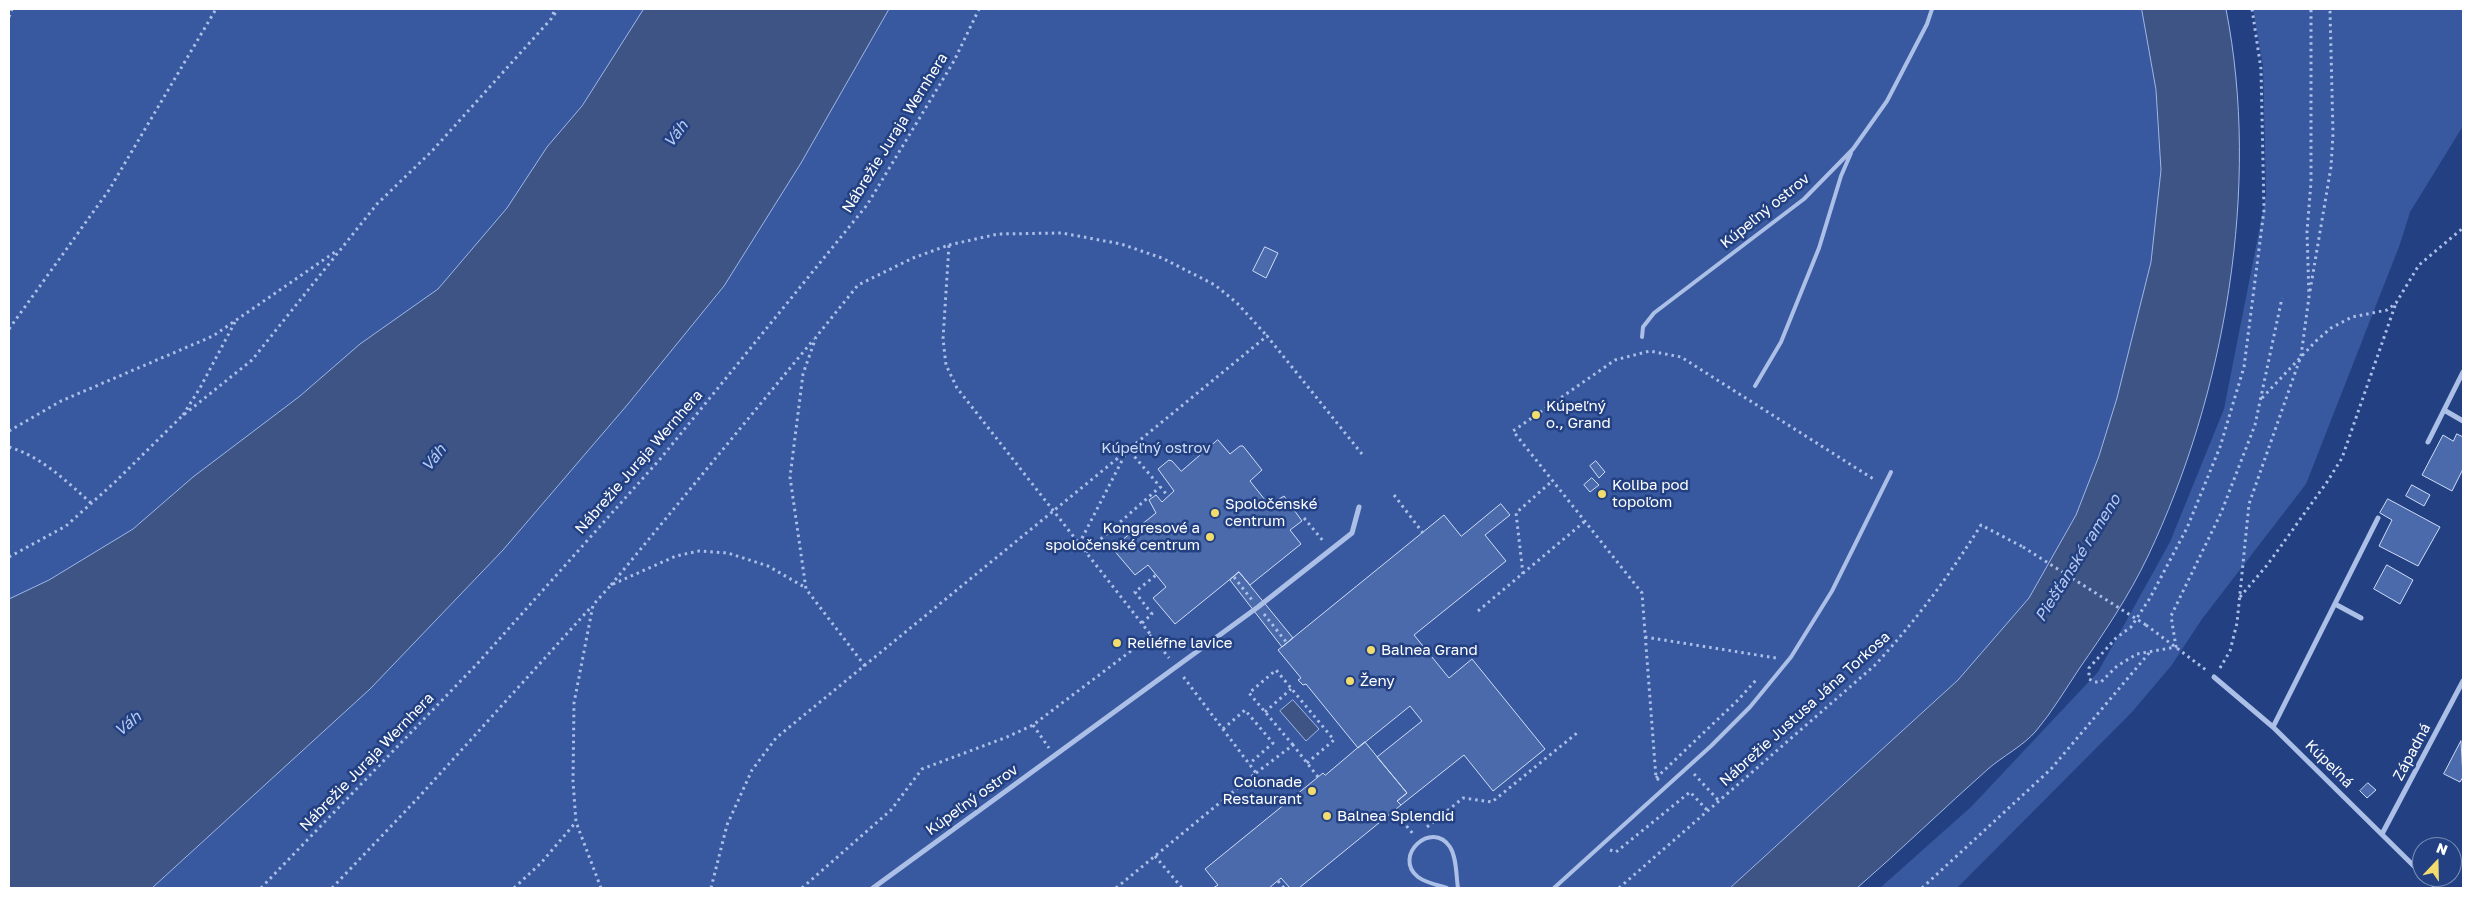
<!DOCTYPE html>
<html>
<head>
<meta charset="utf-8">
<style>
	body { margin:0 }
	#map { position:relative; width:2472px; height:897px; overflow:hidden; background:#234182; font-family:"Golos Text",sans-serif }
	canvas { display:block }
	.frame { position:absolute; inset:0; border:10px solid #fff; pointer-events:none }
	.north { position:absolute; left:2412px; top:837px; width:50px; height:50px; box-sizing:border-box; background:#234182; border:1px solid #7b8db4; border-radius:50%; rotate:21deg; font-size:14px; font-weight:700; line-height:20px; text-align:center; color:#fff }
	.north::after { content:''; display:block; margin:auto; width:18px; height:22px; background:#f2dc6e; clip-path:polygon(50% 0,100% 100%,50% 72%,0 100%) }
</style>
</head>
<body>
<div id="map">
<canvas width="2472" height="897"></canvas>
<div class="frame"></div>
<div class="north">N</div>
</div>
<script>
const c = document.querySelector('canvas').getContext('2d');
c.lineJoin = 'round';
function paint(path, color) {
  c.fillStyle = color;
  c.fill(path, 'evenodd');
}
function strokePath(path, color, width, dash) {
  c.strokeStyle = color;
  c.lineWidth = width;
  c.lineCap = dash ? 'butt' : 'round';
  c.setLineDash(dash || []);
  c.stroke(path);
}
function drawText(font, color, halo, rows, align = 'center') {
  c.font = font + ' "Golos Text",sans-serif';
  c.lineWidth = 5;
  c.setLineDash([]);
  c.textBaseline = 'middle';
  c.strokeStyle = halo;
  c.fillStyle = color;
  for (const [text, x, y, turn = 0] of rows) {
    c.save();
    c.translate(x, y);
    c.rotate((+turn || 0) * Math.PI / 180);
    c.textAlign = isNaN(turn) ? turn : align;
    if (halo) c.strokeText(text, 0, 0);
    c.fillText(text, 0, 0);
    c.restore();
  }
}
const green = new Path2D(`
	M9,9h635l-62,97 -35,41 -40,61 -69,81 -78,55 -60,52 -107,81 -60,52 -84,51 -40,19z
	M889,9h1253l14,81 5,80 -10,93 -34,135 -18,58 -23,59 -47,83 -71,82 -228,208h-1578l218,-199 133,-139 125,-146 96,-118 77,-123z
	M2253,9h210v117l-53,86 -10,32 -94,240 -104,135 -31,47 -39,46 -175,176h-77l91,-81 127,-135 72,-130 54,-133 42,-213 -3,-130z`);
const water = new Path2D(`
	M644,9h245l-88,154 -77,123 -96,118 -125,146 -133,139 -218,199h-143v-289l40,-19 84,-51 60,-52 107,-81 60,-52 78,-55 69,-81 40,-61 35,-41z
	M2142,9h84c35,178 -1,385 -78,547 -19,40 -44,77 -69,113 -14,21 -27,43 -43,62 -13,15 -33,25 -48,38 -44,39 -86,80 -131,119h-127l228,-208 71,-82 47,-83 23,-59 18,-58 34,-136 10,-92 -5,-80z
	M1293,700l26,29 -13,12 -26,-30z`);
const building = new Path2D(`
	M1265,247l13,6 -12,25 -13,-7z
	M2457,434l6,3v32l-11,22 -30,-16 21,-40 10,6z
	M1218,440l12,14 10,-8h3l19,24 -12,11 19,24 15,-9 18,25 -12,9 11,14 -51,41 -11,-13 -64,52 -22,-26 13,-11 -18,-22 -13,10 -23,-27 44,-35 -7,-13 7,-5 6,7 12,-11 -16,-22 11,-9 3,1 9,10z
	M1596,461l9,11 -6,6 -9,-12z
	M1592,478l7,7 -9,7 -6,-7z
	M2412,485l18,10 -6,11 -18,-10z
	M2388,499l52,28 -22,39 -39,-20 13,-26 -12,-7z
	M1501,504l9,11 -25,20 21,26 -92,74 35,43 23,-19 73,90 -52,42 -29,-36 -63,50 -4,-4 10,-8 -30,-36 45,-36 -12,-15 -52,42 -52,-64 -3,1 -5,-5 3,-2 -23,-28 166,-135 17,21z
	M2387,565l26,15 -13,24 -26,-15z
	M1239,572l54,66 -11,9 -52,-67z
	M2461,741l2,36 -3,5 -16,-8z
	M1365,742l42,51 -10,8 4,4 -102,83h-9l-9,-10 -12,10h-56l5,-3 -13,-16 118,-96 2,2z
	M2368,783l8,7 -9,8 -7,-7z`);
const path = new Path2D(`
	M2252,9l9,60 3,141 -20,157 -24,80 -33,81 -37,70 -19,29 -15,11 -27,30v11l6,3h6l16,-16 20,-12 39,-7 -5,-31 50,-103 34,-88 27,-127
	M554,15l4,-6
	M9,17l3,-8
	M949,245l49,-11 64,-1 59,11 41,14 53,27 22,18 30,33
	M2310,291l21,-124 2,-33 -3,-125
	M9,329l100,-139 107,-181
	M2262,398l54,-57 15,-13 21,-11 35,-7 9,-7 23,-38 44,-37
	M183,415l17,-27 35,-66
	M9,431l52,-30 152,-65 122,-84
	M9,447c33,10 57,34 82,56
	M1394,495l29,38
	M1304,518l20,24
	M1079,544l49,-95 40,47
	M1086,552l74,-65
	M9,557l57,-31 49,-44 66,-65 71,-57 125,-156 55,-53 119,-132 4,-10
	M1523,574l-7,-61 35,-31
	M1234,577l18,23
	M611,585l203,-246
	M2240,597l28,-33 59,-82 15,-24 54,-155
	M1478,611l106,-89
	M1264,614l23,29
	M1142,623l10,-9 -17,-22 21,-17
	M2146,625l60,45
	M1645,637l131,21
	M865,666l-59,-77 -16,-112 13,-103 13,-37 42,-52 55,-27 36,-13 -6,94 3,26 11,23 212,270
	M2220,668l10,-17 7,-28 12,-119 52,-148 8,-59 -2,-65 4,-50v-173
	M1265,712l26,-23
	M1033,725l16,23
	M1223,729l22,-19 28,33 -24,21
	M1293,745l-44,-52 27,-23 58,70 -27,23
	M1256,773l37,-28 25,32
	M1694,774l25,27
	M1656,778l82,-78 19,-21
	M1659,780l-3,-2 -14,-185 -129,-162 102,-71 35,-9 31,6 194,123
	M1394,811l20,24
	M1427,827l36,-29 29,4 85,-69
	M1610,850l6,2 74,-60 18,19
	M1155,856l27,32
	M1278,881l6,7
	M261,888l216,-224 184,-206 206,-253 87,-144 25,-52
	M332,888l86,-90 174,-192
	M514,888l27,-25 35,-41
	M601,888l-25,-66 -3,-41 1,-78 19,-98 18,-20 65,-29 23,-5 29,2 40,13 38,22
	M711,888l16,-63 25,-55 24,-32 491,-402 95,118
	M802,888l89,-78 31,-41 85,-32 26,-12 119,-90
	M1116,888l140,-115 -74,-98
	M1619,888l255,-222c41,-44 75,-90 107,-141l42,22
	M1922,888l129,-119 99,-117`);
const lane = new Path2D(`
	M1642,337l1,-10 11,-14 150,-114 49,-50 34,-48 40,-77 5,-15
	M1755,386l26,-44 38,-94 22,-72 10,-23
	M1447,888c-9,-3 -21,-5 -29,-11 -26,-21 14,-58 32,-30 7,11 6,29 8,41
	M1554,888l157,-142 39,-39 41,-50 41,-66 59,-119`);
const street = new Path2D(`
	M2444,410l19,-38
	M2428,442l16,-32 19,11
	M2335,604l26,14
	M2214,677l59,50 149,147
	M2273,727l105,-209
	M2382,834l81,-153
	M2425,877l12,11
	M873,888l385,-281 94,-74 7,-26`);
const pathBridge = new Path2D(`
	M2023,547l123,78`);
const markers = [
	[1536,415,5,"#f2dc6e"],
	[1602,494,5,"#f2dc6e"],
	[1215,513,5,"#f2dc6e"],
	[1210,537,5,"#f2dc6e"],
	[1117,643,5,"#f2dc6e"],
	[1371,650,5,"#f2dc6e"],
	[1350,681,5,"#f2dc6e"],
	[1312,791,5,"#f2dc6e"],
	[1327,816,5,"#f2dc6e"]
];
const streetNames = [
	["Nábrežie Juraja Wernhera",895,133,-58],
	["Kúpeľný ostrov",1765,211,-39],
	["Nábrežie Juraja Wernhera",639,462,-49],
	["Nábrežie Justusa Jána Torkosa",1805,709,-42],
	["Západná",2412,752,-62],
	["Nábrežie Juraja Wernhera",367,762,-46],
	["Kúpeľná",2329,764,45],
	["Kúpeľný ostrov",972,800,-36]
];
const poiNames = [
	["Kúpeľný",1546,406],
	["o., Grand",1546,423],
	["Koliba pod",1612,485],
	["topoľom",1612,502],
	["Spoločenské",1225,504],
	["centrum",1225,521],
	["Kongresové a",1200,528,"right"],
	["spoločenské centrum",1200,545,"right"],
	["Reliéfne lavice",1127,643],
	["Balnea Grand",1381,650],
	["Ženy",1360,681],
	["Colonade",1302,782,"right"],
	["Restaurant",1302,799,"right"],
	["Balnea Splendid",1337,816]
];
const parkNames = [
	["Kúpeľný ostrov",1156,448]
];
const waterNames = [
	["Váh",676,134,-53],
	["Váh",434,458,-52],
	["Piešťanské rameno",2078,558,-58],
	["Váh",128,724,-40]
];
paint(green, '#3859a0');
paint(water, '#3e5484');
strokePath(water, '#9fb8e8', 1);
paint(building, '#4b6aab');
strokePath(building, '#cfdcf6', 1);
strokePath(path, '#abbfe7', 3, [2.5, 4]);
strokePath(lane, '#abbfe7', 4);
strokePath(street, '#abbfe7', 5);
strokePath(pathBridge, '#abbfe7', 3, [2.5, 4]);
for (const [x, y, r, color] of markers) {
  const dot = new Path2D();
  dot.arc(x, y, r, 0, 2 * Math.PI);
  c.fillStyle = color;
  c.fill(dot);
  strokePath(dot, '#234182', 2);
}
drawText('15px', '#fff', '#234182', streetNames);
drawText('15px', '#fff', '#234182', poiNames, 'left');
drawText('15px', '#cfdcf6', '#234182', parkNames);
drawText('italic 16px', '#b6c9ef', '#234182', waterNames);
</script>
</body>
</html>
